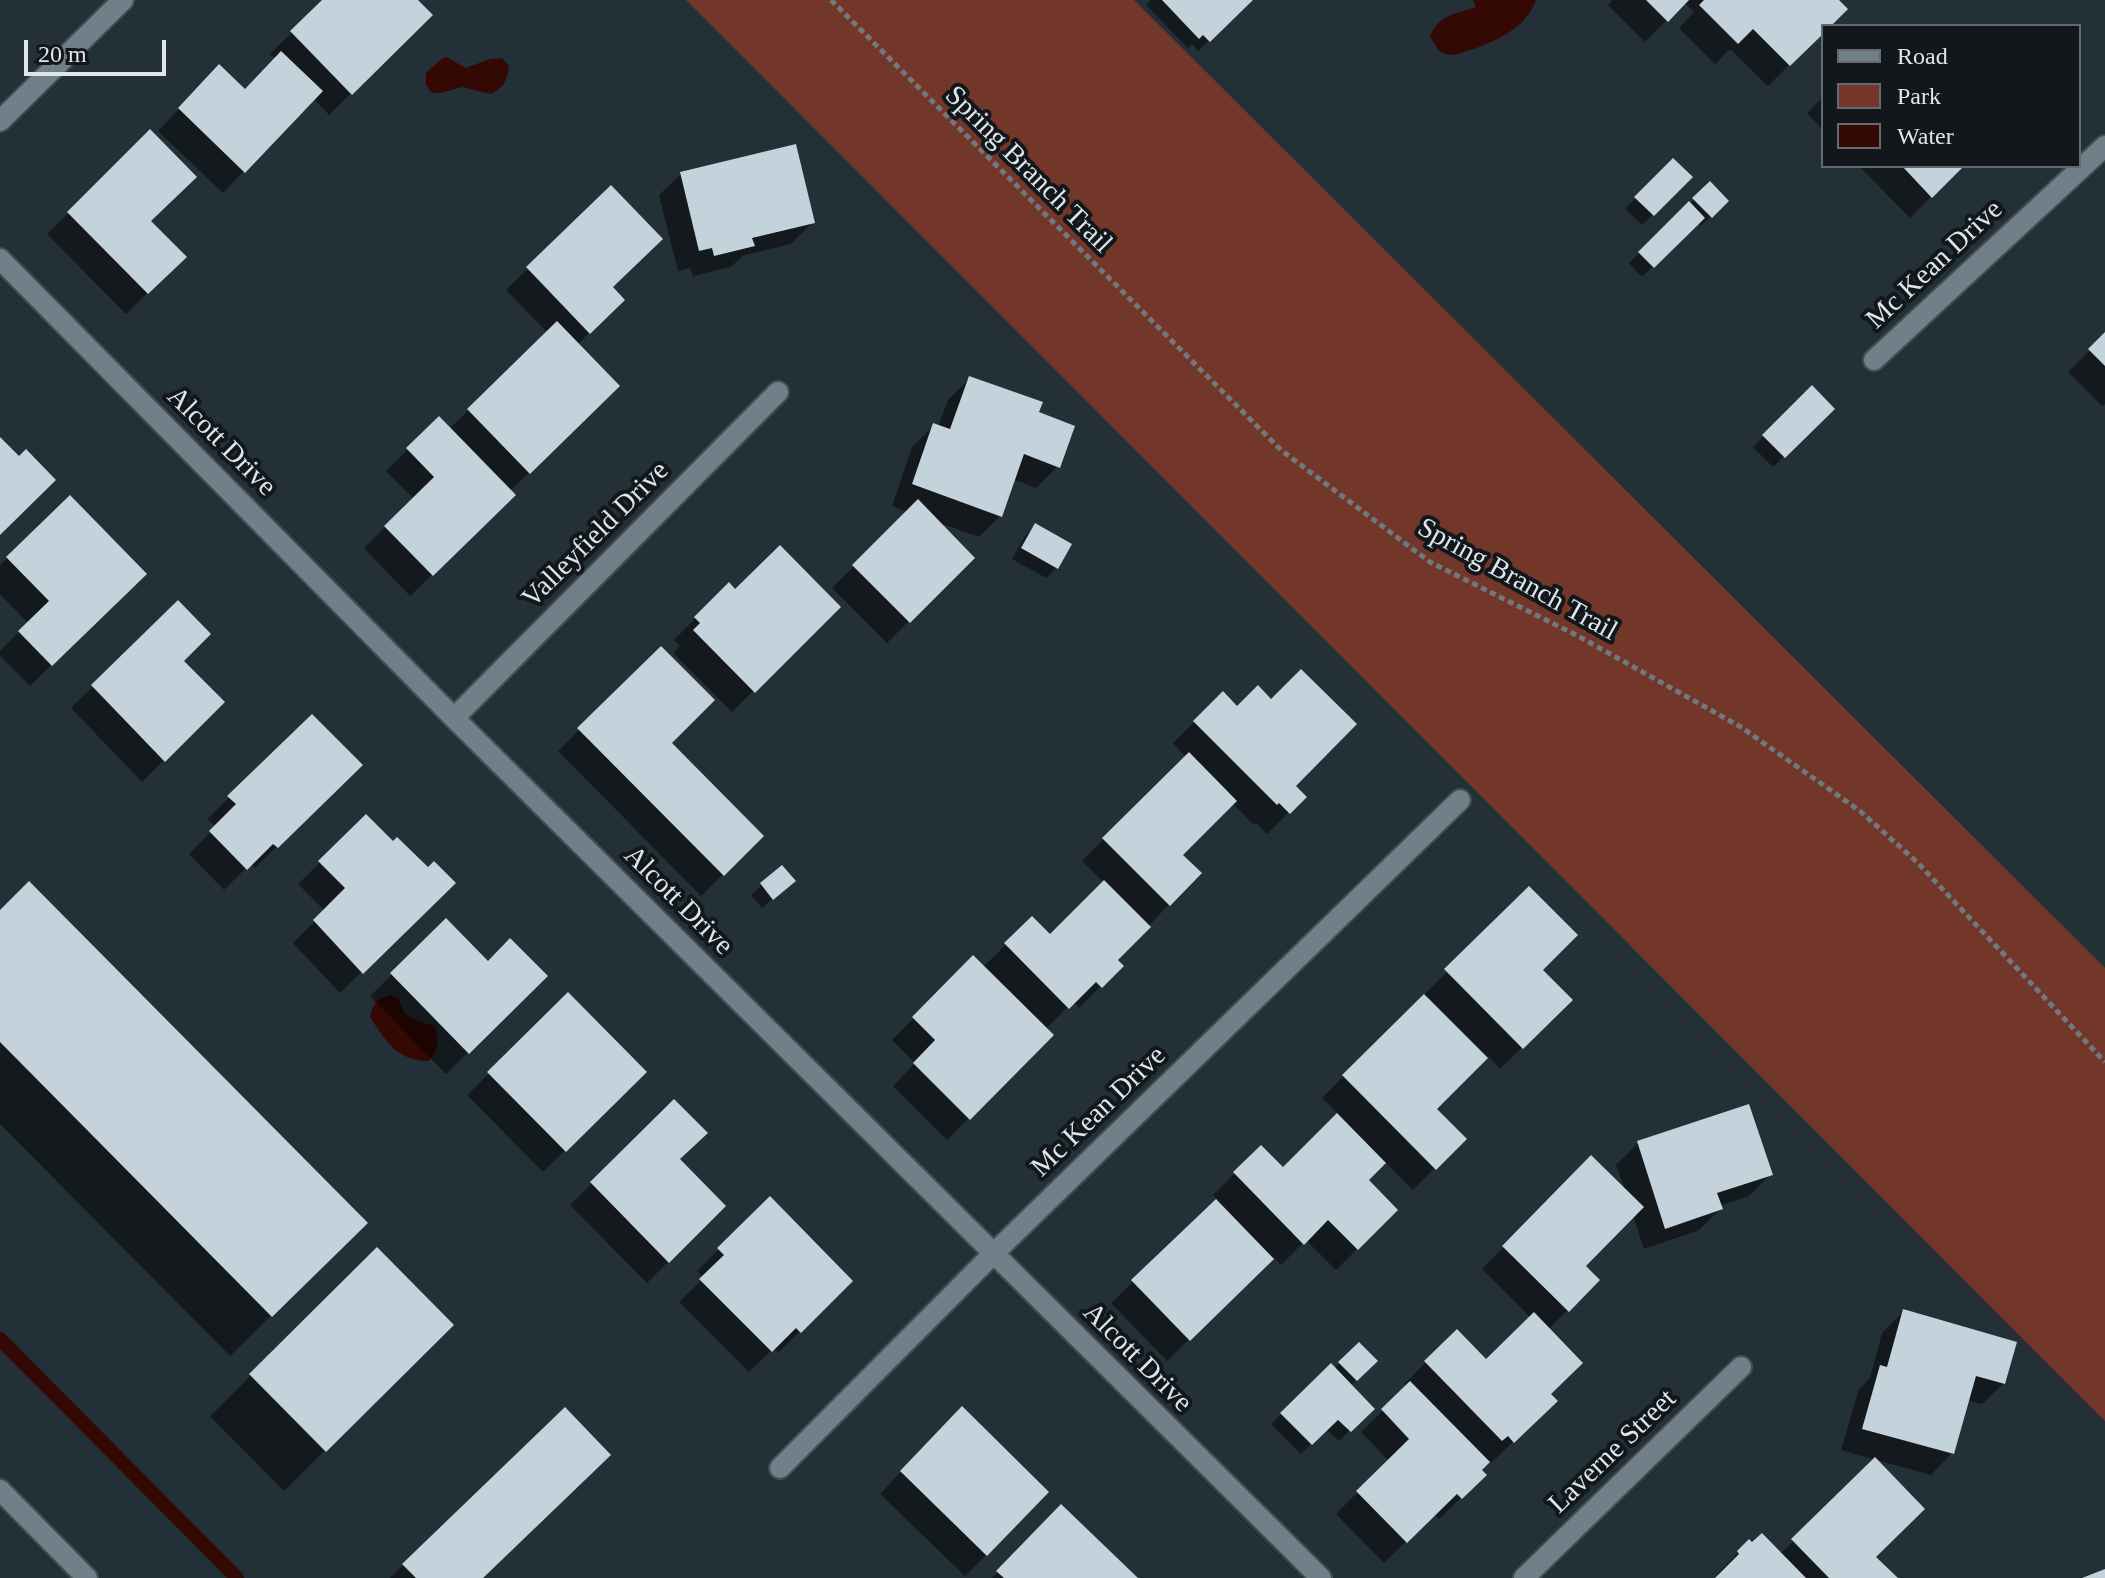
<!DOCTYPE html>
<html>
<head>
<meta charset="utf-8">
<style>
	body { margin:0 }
	#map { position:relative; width:2105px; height:1578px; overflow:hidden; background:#243037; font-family:Georgia,serif }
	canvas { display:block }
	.legend { position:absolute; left:1821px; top:24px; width:260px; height:144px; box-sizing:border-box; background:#12171b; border:2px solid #646a6e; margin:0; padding:10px 14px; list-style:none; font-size:24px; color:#dee6eb }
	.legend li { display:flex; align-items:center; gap:16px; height:40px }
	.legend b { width:40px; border:2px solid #646a6e }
	.scale { position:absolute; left:24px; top:40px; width:142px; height:36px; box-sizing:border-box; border:4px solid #dee6eb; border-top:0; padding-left:10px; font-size:24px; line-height:28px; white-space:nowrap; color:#dee6eb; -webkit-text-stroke:6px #12171b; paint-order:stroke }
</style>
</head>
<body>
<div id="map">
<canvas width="2105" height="1578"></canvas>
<ul class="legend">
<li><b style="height:10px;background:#717f88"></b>Road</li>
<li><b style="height:22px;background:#73372a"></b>Park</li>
<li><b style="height:22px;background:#340903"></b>Water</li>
</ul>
<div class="scale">20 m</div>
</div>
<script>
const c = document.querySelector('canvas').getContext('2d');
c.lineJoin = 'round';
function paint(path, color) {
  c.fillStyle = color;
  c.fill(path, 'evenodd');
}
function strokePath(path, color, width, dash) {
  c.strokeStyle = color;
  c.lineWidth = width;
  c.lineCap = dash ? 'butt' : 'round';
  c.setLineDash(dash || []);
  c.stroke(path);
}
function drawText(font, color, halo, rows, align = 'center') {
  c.font = font + ' Georgia,serif';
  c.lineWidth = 8;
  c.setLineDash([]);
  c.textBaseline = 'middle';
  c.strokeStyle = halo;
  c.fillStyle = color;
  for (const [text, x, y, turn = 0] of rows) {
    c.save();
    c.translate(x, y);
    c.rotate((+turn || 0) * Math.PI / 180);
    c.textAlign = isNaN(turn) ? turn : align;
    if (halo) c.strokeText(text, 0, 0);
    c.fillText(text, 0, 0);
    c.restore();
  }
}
const green = new Path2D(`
	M686,0h448l971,968v453z`);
const water = new Path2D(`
	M1473,0h63c-9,27 -40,42 -66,50 -5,1 -13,5 -19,5 -4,0 -8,-2 -12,-4l-9,-14c7,-21 26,-24 46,-30z
	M446,57l20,11 24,-9 12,-1 7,8c-2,15 -5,21 -18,28l-29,-7 -21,6h-9l-6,-8v-12l14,-13z
	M391,995l7,3c9,24 15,21 37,28 4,15 4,23 -6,35 -31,0 -43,-19 -59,-44 3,-14 7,-19 21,-22z`);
const shadow = new Path2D(`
	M325,0h90l15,15 -101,100 -16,-17 -90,95 -65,-62 40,-42 46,2 32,-32 -6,-5z
	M1151,0h100l-53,51 -6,-7 -4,4 -42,-43z
	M1613,0h224l-9,26h-5v5l-55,55 -38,-37 -15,15 -36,-36 15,-16 -10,-10 -39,40 -37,-37z
	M1823,97v33l-16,-17z
	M150,132l-1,89 35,36 -58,57 -79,-80z
	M1673,161l17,16 -48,48 -17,-16z
	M1859,166h103l-52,52z
	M681,174l132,48 -22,22 -49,12 -11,11 -38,9 -3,-8 -12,3 -19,-76z
	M1710,184l16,17 -25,25 -4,-3 -55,54 -13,-14z
	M611,188l-1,100 12,12 -45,45 19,63 -86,83 3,4 -103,101 -46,-48 50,-49 -28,-28 53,-52 10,10 99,-96 -42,-43z
	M2105,335v69l-3,2 -34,-34z
	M970,378l67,36 21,52 -22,22 -23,-9 -13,37 -21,21 -42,-15 35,36 -85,85 -55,-55 76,-76 -16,-6 20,-59 22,-21 4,1 10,-27z
	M1812,388l20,21 -59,58 -20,-20z
	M70,497l74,77 -114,112 -30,-30v-5l28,-28 -28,-29v-29z
	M1036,526l20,42 -10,10 -34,-19 13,-23z
	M729,585l6,6 103,16 -106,105 -59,-59 7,-7 -6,-6z
	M178,603l4,58 40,41 -80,80 -71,-74z
	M661,649l8,94 93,93 -61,60 -143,-145z
	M1223,694l70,92 11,11 -37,37 -11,-11 -2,2 -22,-22 -52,52 20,18 -85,87 6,6 -42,42 -6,-7 -27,28 5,6 -104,105 -54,-54 22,-23 -23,-23 81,-82 10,9 49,-48 18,18 54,-54 -22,-22 104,-104 -13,-14z
	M312,716l48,49 -105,103 -5,-4 -26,26 -35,-36 27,-27 -9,-8z
	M366,817l27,27 35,26 25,13 -113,110 -47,-50 32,-32 -27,-27z
	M782,867l1,24 -21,17 -11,-13z
	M1529,889l11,81 30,30 -70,69 -12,-13 -54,53 30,30 -51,51 -28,-28 -19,19 30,29 -60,60 -30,-30 -25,25 -8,-8 -106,104 -56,-58 107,-103 -5,-5 48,-48 23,22 54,-55 -16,-16z
	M0,913l365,310 -135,133 -230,-232z
	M446,921l42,43 57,12 -99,98 -76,-78z
	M568,995l76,77 -101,100 -76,-77z
	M674,1102l4,58 46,46 -77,77 -77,-78z
	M1747,1107l23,68 -21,21 -30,10 1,3 -21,21 -55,19 -11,-33 -50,50 14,14 -49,50v64l7,7 -64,62 -2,-3 -10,10 5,5 -45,44 -5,-5 -50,49 -48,-49 53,-53 -28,-29 46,-45 -3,-3 53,-52 29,30 45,-44 -49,-49 109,-111 34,32 -9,-25 22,-22z
	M770,1199l80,82 -72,72 -4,-5 -25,24 -70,-70 25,-24 -7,-7z
	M377,1250l75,75 -168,166 -74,-75z
	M1904,1311l100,72 -22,21 -15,-4 -15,53 -21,22 -90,-25 18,-61 11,-11 12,-45z
	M1359,1345l16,16 -25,25 22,23 -33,32 -13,-12 -25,25 -30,-30 60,-58 3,3z
	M940,1431l46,124 -21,21 -85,-82z
	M1875,1460l-1,97 21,21h-177l1,-1 -2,-3 32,-32 31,12z
	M1061,1507l74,71h-143z
	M403,1565l79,13h-92z`);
const stream = new Path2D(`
	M0,1339l237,239`);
const building = new Path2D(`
	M322,0h96l15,15 -81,80 -62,-64z
	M1162,0h91l-43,42 -7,-7 -4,4z
	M1646,0h43l-21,22z
	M1704,0h135l9,9 -17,17h-8v8l-33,32 -37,-37 -15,15 -39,-39z
	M281,51l42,40 -78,82 -67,-65 41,-44 26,25z
	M150,129l47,48 -46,44 36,36 -39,37 -81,-82z
	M796,144l19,79 -63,15 3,8 -41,10 -2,-8 -13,3 -19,-79z
	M1673,158l20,19 -39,39 -20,-19z
	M1902,166h62l-32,32z
	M1710,181l19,20 -17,17 -20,-20z
	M611,185l52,54 -50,48 12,13 -35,34 -64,-67z
	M1689,201l16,17 -51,50 -16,-16z
	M557,321l63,65 -90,88 -63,-65z
	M2105,332v34l-17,-17z
	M969,376l74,26 -4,10 36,14 -15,42 -36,-14 -22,63 -90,-33 21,-61 17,6z
	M1812,385l23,24 -50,49 -23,-23z
	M439,416l77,79 -83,81 -49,-50 50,-49 -28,-29z
	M0,437l19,19 7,-7 30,31 -56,55z
	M70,495l77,79 -95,92 -34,-35 31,-30 -43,-44z
	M918,499l57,59 -65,65 -58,-58z
	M1035,523l37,21 -14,25 -37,-21z
	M780,545l61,62 -86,86 -62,-63 7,-7 -6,-6 35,-35 6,7z
	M178,600l33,34 -27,27 41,41 -60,60 -74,-77z
	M661,646l54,54 -43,43 92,93 -40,40 -147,-148z
	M1301,669l56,55 -61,62 11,11 -17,17 -11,-11 -2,2 -84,-84 30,-30 14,15 21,-21 13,14z
	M312,714l51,51 -85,83 -5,-4 -26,26 -38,-39 27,-27 -9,-8z
	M1189,752l48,49 -54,54 19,18 -32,33 -68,-68z
	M366,814l27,27 4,-4 31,30 6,-6 22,22 -93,91 -50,-54 32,-32 -27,-27z
	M782,865l14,16 -23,19 -13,-17z
	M1104,880l47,47 -33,33 6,6 -22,22 -6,-6 -27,27 -65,-66 28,-27 18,18z
	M29,881l339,342 -96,94 -272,-275v-132z
	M1529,886l49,49 -35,35 30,30 -50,49 -79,-80z
	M446,918l42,43 22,-23 38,38 -79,78 -79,-81z
	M973,955l81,80 -84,85 -57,-57 22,-23 -23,-23z
	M568,992l79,80 -81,80 -79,-80z
	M1424,994l64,64 -51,51 30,30 -31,31 -94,-95z
	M674,1099l34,34 -28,26 46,47 -57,57 -79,-81z
	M1749,1104l24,71 -56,18 6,16 -58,20 -28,-88z
	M1337,1113l49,50 -17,17 29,30 -40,40 -30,-30 -24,25 -71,-73 28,-27 22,22z
	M1591,1155l53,52 -58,59 14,14 -31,32 -67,-66z
	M770,1196l83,85 -52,52 -5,-5 -24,24 -73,-73 25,-24 -7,-7z
	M1216,1199l58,60 -84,82 -59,-61z
	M377,1247l77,78 -128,127 -77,-78z
	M1903,1309l114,33 -12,42 -29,-8 -22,78 -92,-25 18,-64 7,2z
	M1534,1312l49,51 -32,31 7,7 -44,42 -6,-7 -6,5 -78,-80 33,-32 29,30z
	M1359,1342l19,19 -21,20 -19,-19z
	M1331,1363l44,46 -24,23 -13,-12 -26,25 -32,-32z
	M1410,1381l80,81 -8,8 5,5 -25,24 -5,-5 -50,49 -51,-52 53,-52 -28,-30z
	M962,1406l87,86 -62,64 -87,-85z
	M565,1407l46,48 -128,123h-67l-14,-14z
	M1875,1457l50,52 -49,48 22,21h-69l-38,-39z
	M1061,1504l77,74h-134l-8,-7z
	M1762,1533l44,45h-91l24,-24 -2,-3 12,-12 3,3z
	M2105,1569v9h-23z`);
const path = new Path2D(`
	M831,0l450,450 149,112 148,74 163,91 119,84 57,51 188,200`);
const minor = new Path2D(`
	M0,121l123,-121
	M0,259l454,459 867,860
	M1874,360l231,-214
	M454,718l324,-326
	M780,1468l213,-214 467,-454
	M0,1490l87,88
	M1524,1578l217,-211`);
const streetNames = [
	["Spring Branch Trail",1028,170,45],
	["Mc Kean Drive",1935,265,-43],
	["Alcott Drive",221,442,45],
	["Valleyfield Drive",596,535,-45],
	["Spring Branch Trail",1517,580,29],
	["Alcott Drive",678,901,45],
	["Mc Kean Drive",1099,1112,-44],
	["Alcott Drive",1137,1358,45],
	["Laverne Street",1613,1452,-44]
];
paint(green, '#73372a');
paint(water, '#340903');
paint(shadow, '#0007');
strokePath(stream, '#340903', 14);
paint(building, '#c3d2db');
strokePath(minor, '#434e54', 24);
strokePath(path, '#6f7a80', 5, [6, 4]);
strokePath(minor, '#717f88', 20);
drawText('28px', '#dee6eb', '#12171b', streetNames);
</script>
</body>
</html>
